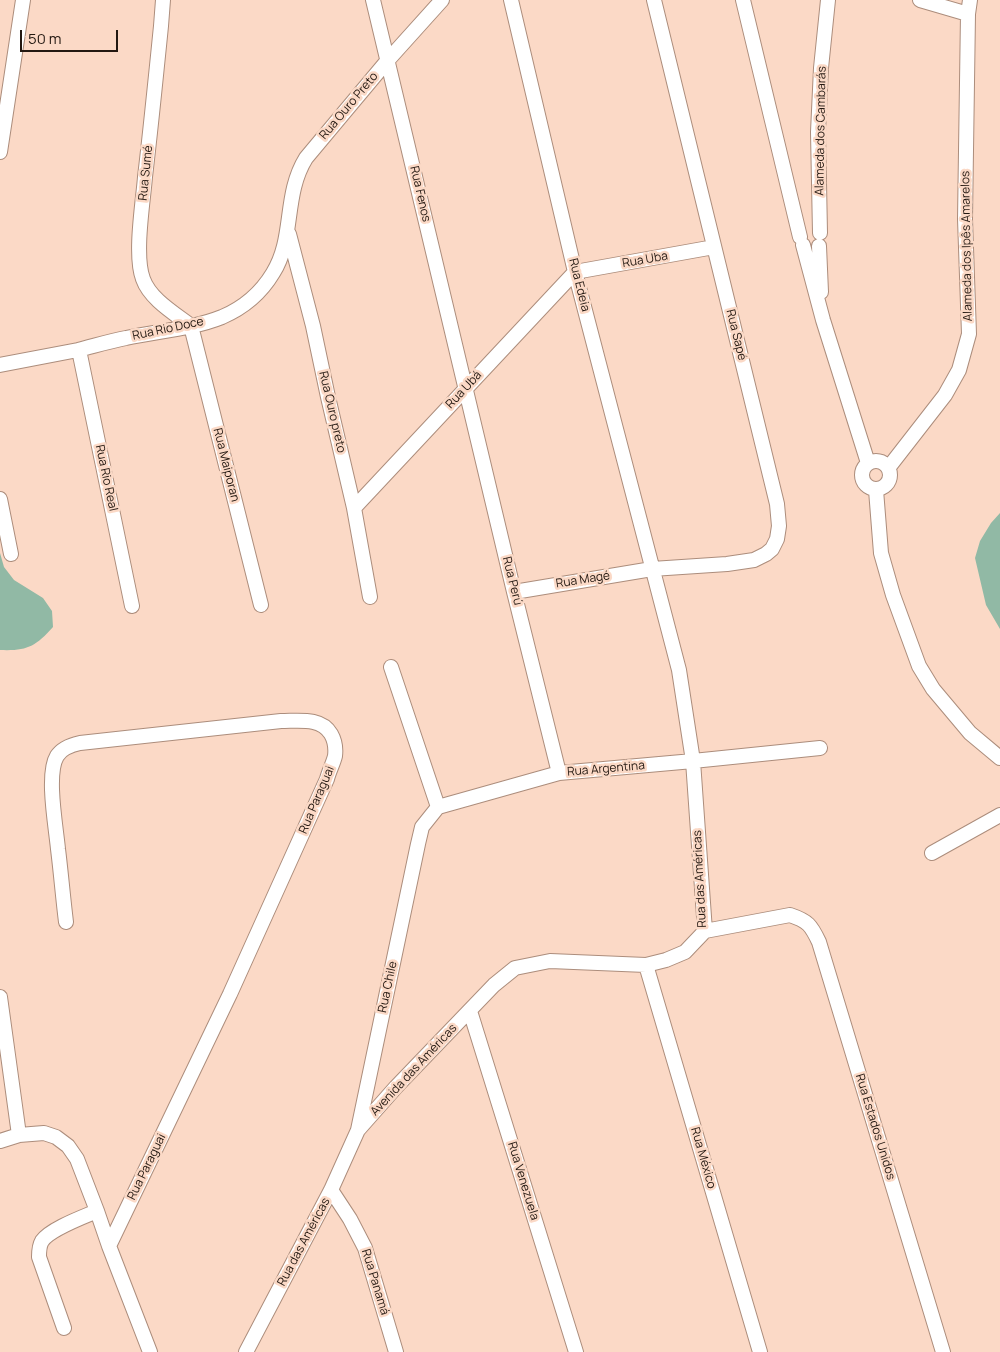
<!DOCTYPE html>
<html>
<head>
<meta charset="utf-8">
<style>
	body { margin:0 }
	#map { position:relative; width:1000px; height:1352px; overflow:hidden; background:#fbd9c6; font-family:Manrope,sans-serif }
	canvas { display:block }
	.scale { position:absolute; left:20px; top:30px; width:98px; height:22px; box-sizing:border-box; border:2px solid #231811; border-top:0; padding-left:6px; font-size:15px; line-height:18px; white-space:nowrap; color:#231811; -webkit-text-stroke:4px #fbd9c6; paint-order:stroke }
</style>
</head>
<body>
<div id="map">
<canvas width="1000" height="1352"></canvas>
<div class="scale">50 m</div>
</div>
<script>
const c = document.querySelector('canvas').getContext('2d');
c.lineJoin = 'round';
function paint(path, color) {
  c.fillStyle = color;
  c.fill(path, 'evenodd');
}
function strokePath(path, color, width, dash) {
  c.strokeStyle = color;
  c.lineWidth = width;
  c.lineCap = dash ? 'butt' : 'round';
  c.setLineDash(dash || []);
  c.stroke(path);
}
function drawText(font, color, halo, rows, align = 'center') {
  c.font = font + ' Manrope,sans-serif';
  c.lineWidth = 5;
  c.setLineDash([]);
  c.textBaseline = 'middle';
  c.strokeStyle = halo;
  c.fillStyle = color;
  for (const [text, x, y, turn = 0] of rows) {
    c.save();
    c.translate(x, y);
    c.rotate((+turn || 0) * Math.PI / 180);
    c.textAlign = isNaN(turn) ? turn : align;
    if (halo) c.strokeText(text, 0, 0);
    c.fillText(text, 0, 0);
    c.restore();
  }
}
const green = new Path2D(`
	M1000,513v116l-14,-24 -11,-47 5,-17 11,-18z
	M0,553l4,14 10,13 29,18 9,13 1,16c-18,20 -26,24 -53,23z`);
const street = new Path2D(`
	M163,0l-2,26c-5,50 -10,100 -16,151 -2,26 -11,78 -2,102 7,20 31,34 48,47l70,279
	M373,0l141,592 45,181
	M743,0l57,237
	M920,0l48,14
	M0,152l23,-152
	M820,233l-2,-101 3,-64 7,-68
	M289,234l24,92 15,71 26,111 16,89
	M803,245l20,75 45,143
	M819,246l2,46
	M79,350l53,256
	M0,365c26,-5 52,-10 78,-15 16,-4 32,-9 48,-12 32,-7 66,-9 96,-21 21,-9 39,-24 51,-44 22,-35 10,-78 33,-115l82,-98 54,-60
	M862 475a14 14 0 1 1 28 0a14 14 0 1 1-28 0Z
	M889,467l56,-72 14,-25 10,-36 -4,-115 3,-205 2,-14
	M876,490l5,63 12,42 26,71 14,23 37,44 30,25
	M0,499l11,55
	M354,508l221,-236 139,-25
	M514,592l138,-23 75,-5 27,-4 12,-6 6,-5 5,-10 2,-13 -2,-22 -123,-504
	M391,667l47,140
	M932,853l68,-38
	M66,922c-3,-24 -5,-49 -8,-73 -2,-22 -12,-75 -1,-93 5,-8 14,-11 23,-13l201,-22c18,0 40,-4 50,13 4,7 5,14 4,22 -2,8 -6,15 -8,23l-97,215 -121,252
	M705,931l85,-16c18,6 21,10 29,27l124,410
	M646,965l114,387
	M0,997l19,138
	M470,1011l106,341
	M358,1130l38,-43 98,-102 21,-17 35,-7 96,4 20,-5 19,-8 20,-21 -12,-170 -14,-91 -104,-398 -64,-272
	M0,1141l19,-6 25,-2 12,4 12,9 9,13 20,52 12,35 41,106
	M331,1190l19,29 15,29 31,104
	M64,1328l-25,-71c0,-6 0,-11 3,-16 8,-12 41,-24 55,-30
	M246,1352l85,-162 27,-60 60,-286 4,-17 16,-20 121,-34 134,-12 127,-13`);
const streetNames = [
	["Rua Ouro Preto",349,106,-50],
	["Alameda dos Cambarás",821,131,-89],
	["Rua Sumé",146,173,-84],
	["Rua Fenos",420,194,77],
	["Alameda dos Ipês Amarelos",967,246,-91],
	["Rua Uba",645,260,-10],
	["Rua Edeia",579,285,76],
	["Rua Rio Doce",168,329,-12],
	["Rua Sapé",736,335,76],
	["Rua Ubá",464,390,-47],
	["Rua Ouro preto",332,412,77],
	["Rua Maiporan",226,465,76],
	["Rua Rio Real",106,478,78],
	["Rua Magé",583,580,-9],
	["Rua Perú",512,581,76],
	["Rua Argentina",606,769,-5],
	["Rua Paraguai",317,800,-67],
	["Rua das Américas",700,879,-93],
	["Rua Chile",388,987,-78],
	["Avenida das Américas",414,1070,-47],
	["Rua Estados Unidos",875,1127,73],
	["Rua México",703,1158,74],
	["Rua Paraguai",147,1167,-64],
	["Rua Venezuela",523,1181,73],
	["Rua das Américas",304,1242,-62],
	["Rua Panamá",375,1282,73]
];
paint(green, '#91b9a5');
strokePath(street, '#ac8d7c', 16);
strokePath(street, '#fff', 14);
drawText('12px', '#231811', '#fbd9c6', streetNames);
</script>
</body>
</html>
